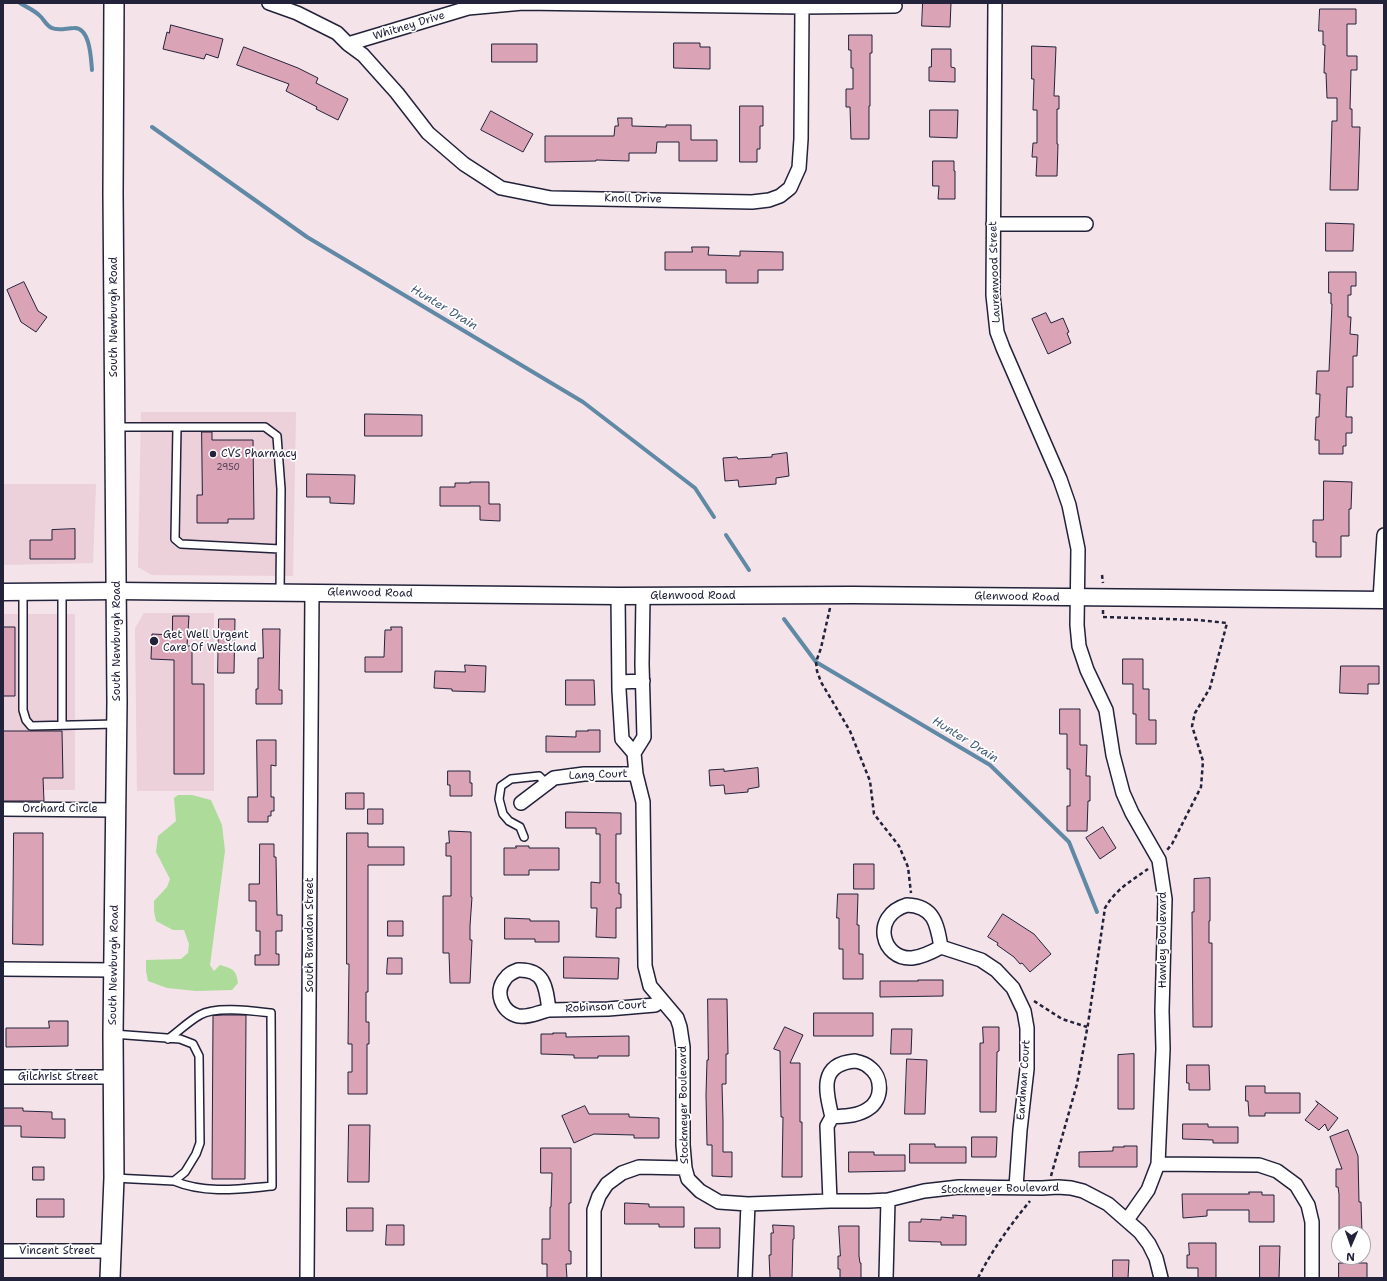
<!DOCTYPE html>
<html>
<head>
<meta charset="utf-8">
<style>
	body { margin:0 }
	#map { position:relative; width:1387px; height:1281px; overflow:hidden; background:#f4e3e9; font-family:"Shantell Sans",sans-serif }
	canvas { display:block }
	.frame { position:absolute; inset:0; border:4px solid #22223b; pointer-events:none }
	.north { position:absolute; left:1331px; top:1225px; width:40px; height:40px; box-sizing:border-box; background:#fff; border:1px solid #a7a7b1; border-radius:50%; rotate:182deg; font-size:11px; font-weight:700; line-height:16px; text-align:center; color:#22223b }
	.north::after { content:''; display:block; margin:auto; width:14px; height:18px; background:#22223b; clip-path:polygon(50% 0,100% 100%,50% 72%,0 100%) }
</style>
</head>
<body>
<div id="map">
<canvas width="1387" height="1281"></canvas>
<div class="frame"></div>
<div class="north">N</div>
</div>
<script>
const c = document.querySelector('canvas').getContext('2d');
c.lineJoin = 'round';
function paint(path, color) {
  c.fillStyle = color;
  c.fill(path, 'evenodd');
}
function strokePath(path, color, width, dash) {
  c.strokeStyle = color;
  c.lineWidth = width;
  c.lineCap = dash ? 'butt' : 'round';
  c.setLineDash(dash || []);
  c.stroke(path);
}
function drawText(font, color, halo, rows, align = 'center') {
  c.font = font + ' "Shantell Sans",sans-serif';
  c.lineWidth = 3.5;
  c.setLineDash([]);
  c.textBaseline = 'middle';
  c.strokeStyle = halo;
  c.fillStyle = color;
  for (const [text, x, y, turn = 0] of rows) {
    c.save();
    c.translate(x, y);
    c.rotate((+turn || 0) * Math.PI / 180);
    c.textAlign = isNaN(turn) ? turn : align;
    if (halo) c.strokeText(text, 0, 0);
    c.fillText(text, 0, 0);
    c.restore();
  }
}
const built = new Path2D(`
	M141,412h155l-3,164 -141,-1 -14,-8z
	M3,484h93l-3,79 -90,2z
	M144,613h70v178h-77l-2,-163z
	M3,614h72v176h-72z`);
const green = new Path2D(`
	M178,795h14l19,5 11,25 3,26 -15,114 4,6 6,-6c13,4 16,4 18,18l-6,7 -36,1 -29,-3 -19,-7 -2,-10v-11l35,-1 7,-6 1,-9 -5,-14h-11l-17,-9 -2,-10v-10l13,-14 3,-8 -14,-27 2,-16 18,-15 -2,-23z`);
const stream = new Path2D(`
	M20,3c6,4 14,7 19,12 5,4 7,11 13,13 6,3 15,0 22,0 16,-1 17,30 18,42
	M152,127l155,110 276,165 112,86 19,29
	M726,535l23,35
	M784,619l32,43 174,103 79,77 28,70`);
const building = new Path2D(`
	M923,3h28l-1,24 -28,-1z
	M1320,9h36v15h-9v32h10v14h-6l-1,39h2v18h8l-2,63h-28l2,-69h5v-23h-10l-1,-25h-2l1,-28h-2v-14h-4z
	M171,25l52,14 -5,19 -12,-4 -2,5 -41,-10 4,-17 2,1z
	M849,35h23v18h-2v53h-1v33h-18l-1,-32h-4v-18h7v-21h-2v-18h-2z
	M674,43h26v4h10v22l-36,-1z
	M492,44h45v18h-45z
	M1032,46l24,1 -2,49h5v13h-2v35h1l-1,32h-21l1,-19h-5l1,-14h4v-33h-4l1,-31h-2z
	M244,47l54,21 20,10 -2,5 32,16 -10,21 -22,-11 1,-2 -31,-16 3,-7 -52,-19z
	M932,49h19v18l4,1v14l-26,-1v-14h2z
	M740,106h23v20h-3v23h-3v13h-17z
	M930,110h28l-1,28 -27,-1z
	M491,111l42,23 -10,18 -42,-22z
	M618,118h14v8l34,1v-2h25v15h26v21h-38v-19h-22l-1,11h-27v8l-33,-1v1l-51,1v-26h69l1,-10h3z
	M933,161h21v10h1v28h-17l1,-13h-6z
	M1326,223l28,1 -1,27h-27z
	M692,247h17l-1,8 32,1v-5l43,1v18h-25v13h-32v-13h-61v-18h27z
	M1329,272h27v14h-5v9h-3v22h3l-1,17 8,1 -1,21h-4v31h-6l-1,30h6v16h-6v13h-3v8h-24v-14h-4l1,-23h3l1,-23h-4l1,-23h12l3,-67h-1v-11h-2z
	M24,282l14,29 9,6 -11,15 -15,-10 -14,-32z
	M1046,313l5,10 12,-5 6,14 -2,1 4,10 -23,11 -16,-35z
	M365,414l57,1v21h-57z
	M202,432h10v8h41l1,79h-26v4h-31v-28h5z
	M787,453l2,23 -13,2v6l-37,3 -1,-7 -13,1 -2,-23 14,-1 1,2 34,-2v-2z
	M307,474l48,1 -1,29 -24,-1v-6h-23z
	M1324,481l28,1 -1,27h-2v27h-8v21h-25v-15h-3v-22h10z
	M470,482h19v22h11v17l-20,-1v-14h-40v-19h15v-4h15z
	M75,529v30h-45v-19h22v-10z
	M173,616h16l-2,30h5v38h12v90h-30v-114l-23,-1 1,-25 20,1z
	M219,619h16l-1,54h-16z
	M3,627h12v69h-12z
	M391,627h11v45h-37v-15h19l1,-27h6z
	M263,629h17l-1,61h3v14h-26v-15h2v-31h5z
	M1123,659h20v30h6v31h7v24h-20v-30h-3v-30h-10z
	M465,665l21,1 -1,26 -33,-1v-2l-18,-1 1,-17 30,1z
	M1341,666h38v18h-11v10l-28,-1z
	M566,680h28l1,25h-29z
	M1060,709h20v36h7l-1,31h4v25h-2l-1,30h-20v-25h3v-37h-3v-35h-7z
	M588,730h12v22h-54v-16l30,1v-6h12z
	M3,731h59l1,47h-20l1,23h-41z
	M257,740h19v26l-5,-1v32h3v14h-3v5h-3v6h-20v-25h9z
	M758,768l1,19 -11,2v3l-23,2 -1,-9 -14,1 -1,-16 15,-1v2z
	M448,771h22v12h2v13h-22v-11h-2z
	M346,793h18v16h-18z
	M368,809h15v15h-15z
	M566,812l55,1v21h-5v49h3v11h2v14h-5v30l-20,-1 1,-29h-6v-26l9,1v-49h-4v-6h-30z
	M1103,827l13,21 -16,11 -14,-21z
	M449,831l22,1v65h1l-2,29v14h2l-2,43h-20l-1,-30h-6v-57h8v-40h-5v-13h3z
	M14,833h29v112l-30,-1z
	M347,833h21v14h36v18h-36v127h-2v30h3v22h-2v50h-19v-22h4v-28h-4l1,-80h-2z
	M260,844h14v13h2l1,58h5v16h-6v23h3v11h-24v-10h5v-24h-4v-30h-7v-17h10z
	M516,846h13v2h30v22h-30v5h-25v-27h12z
	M854,864h20v25h-20z
	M1210,878v43h-1v22h3v84h-19l-1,-115h2v-33z
	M838,894h20l-1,31h2v29h4v25h-20v-30h-4v-31h-2z
	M1003,914l31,20 17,20 -21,18 -8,-9 -2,1 -6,-7 -17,-12 1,-2 -10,-6z
	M505,918l25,1v2h29v21h-24v-3h-30z
	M388,921h15v15h-15z
	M564,957l55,1 -1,21 -54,-1z
	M388,958h14v16h-15z
	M918,980h25v16l-63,1v-16h38z
	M708,999h19l1,55h-2v30h-4l1,37v31h9v25l-20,-1v-31h-5l-1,-50 1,-35h1z
	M814,1013h59v23h-59z
	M224,1015h22l-1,164h-33l1,-163z
	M49,1021h19v25l-62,1v-19h43z
	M785,1027l18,8 -13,28h10v59h2v55h-20l1,-60h-2l-1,-66 -6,-2z
	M983,1027h16v24l-2,1 -1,60h-16v-69h3z
	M892,1029h20l-1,25h-20z
	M553,1033h13v4l63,-1v20h-31v2h-24v-3l-33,-1v-20h12z
	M1134,1054v55h-16v-54z
	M907,1059l20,1 -2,54h-20z
	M1187,1065h22l1,25h-21v-7h-2z
	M1246,1086h19v7h35v20h-35v3h-16l-1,-15h-2z
	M1316,1101l22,17 -10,13 -3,-7 -6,6 -14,-10 13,-16z
	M585,1106l4,8h40v3l30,1v20h-25v-3l-40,-1 -20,9 -12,-27z
	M3,1108h20v3l29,1v7h13v19l-44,-1v-11h-18z
	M1183,1124h25v3h30v16h-25v-3l-30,-1z
	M349,1125h21l-1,57h-21z
	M1348,1130l10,26 1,46h2l1,31h-23v-39l-1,-7h-2v-18h6l-12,-32z
	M972,1137h25l-1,20h-24z
	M910,1144h25v3h31v16h-56z
	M1124,1146h13v21h-58v-15l34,-1v-4h11z
	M541,1148h30v55h-2v48h2v13h-5l1,14h-20v-14h-5v-25h8v-32h1l1,-34h-11z
	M849,1152h25v3h31v16l-56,1z
	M33,1167h11v13h-11z
	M1249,1192h13v3h12v27h-25v-12h-42v6l-24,2 -1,-24h67z
	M37,1199h27v18h-27z
	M625,1203l24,1v3h35v20h-25v-3h-34z
	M347,1208h26v23h-26z
	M953,1215l13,1v29h-25v-3l-32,-1v-19h12v-3l20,1v-3l12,1z
	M387,1225h17v20h-18z
	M773,1225l21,1v13h-1l-1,39h-22l-1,-23h2v-22h2z
	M839,1226h20v30l1,7h1v15h-21v-9h-2v-13h2z
	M695,1228h25v20h-25z
	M1189,1243h27v35h-18v-10h-11v-13h2z
	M1260,1246h20l-1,32h-19z
	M1113,1260h16l-1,18h-15z
	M1339,1263h28v15h-28z`);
const path = new Path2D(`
	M1102,575l1,8
	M830,608l-9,40 -5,14 1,9 4,11 29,49 20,50 4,33 25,32 9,21 3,26
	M1103,610v7l96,3 28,3 -17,65 -15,25 -3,13 11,35 -2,26 -29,57 -5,6
	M1034,1001l28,18 25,8
	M1051,1176l26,-92 11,-60 17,-116c11,-19 26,-27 43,-39
	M978,1278c14,-28 33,-54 52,-77`);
const service = new Path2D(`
	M115,427h150l12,9 4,53 -1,104
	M177,427l-2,112 6,5 99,5
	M23,592v118l3,10 5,6 85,-2
	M62,725v-133
	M524,837l-4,-10 -11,-6 -6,-7 -4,-15 2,-13 10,-7 28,-3 8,8
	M113,1034l67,5 13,5 6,12 1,87 -4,11 -11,18 -11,9 -60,-3
	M168,1039c11,-8 21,-18 32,-24 15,-9 53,-4 71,-2l1,173c-33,3 -67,8 -98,-5`);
const minor = new Path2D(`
	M269,3l28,10 40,20 11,11 120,-36 55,-5 279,4 93,-1
	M995,3l-2,292 4,37 6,16 57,131 9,26 9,44 -1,76 2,21 8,24 19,40 7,45 10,38 9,20 27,47 6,39 -3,112 1,38 -5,115 -10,26 -21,30
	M348,44l15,11 34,38 31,40 36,31 37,24 50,10 201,4 17,-2 11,-4 10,-8 9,-20 2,-29 1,-132
	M993,224h93
	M618,596l1,94 3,49 12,14 2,21 7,28 2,164 5,20 27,32 3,9 3,20v98l2,23 3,11 12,12 19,11 29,2 82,-3h39l19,-1 36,-9 35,-4 83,1 16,-1 13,1 12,3 25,13 32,28 9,12 7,14 5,20
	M1380,600l4,-65
	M619,682l24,-1
	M634,753l10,-16 -2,-73 1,-68
	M521,803l33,-25 30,-4h52
	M3,809l113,1
	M907,905c27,1 30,19 34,42 -9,5 -19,10 -29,11 -30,2 -42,-42 -5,-53z
	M941,947l40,13 15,10 17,18 11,23 3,17v41l-7,61 -4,57
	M3,969l111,1
	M518,970c27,-1 28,18 31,40 -10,2 -21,8 -31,6 -16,-4 -24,-24 -13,-37 3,-5 8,-7 13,-9z
	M549,1010l59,-1 47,-4 6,-5
	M855,1061c5,1 10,2 14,6 14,10 14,33 -1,42 -10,7 -24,7 -36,8 -6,-25 -14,-53 23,-56z
	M3,1077h110
	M1158,1164l101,1 18,6 19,14 12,20 4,17v56
	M830,1201l-3,-75 5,-9
	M3,1251h107
	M307,1278l5,-685
	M594,1278v-68l5,-14 8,-12 15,-11 17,-6 46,1
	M745,1278l3,-74
	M886,1278l2,-78`);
const tertiary = new Path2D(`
	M3,592l114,-1 501,5 235,-1 531,5`);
const secondary = new Path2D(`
	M110,1278l4,-100 -1,-144 4,-332 -4,-509 1,-190`);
const markers = [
	[213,454,4,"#22223b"],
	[154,641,5,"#22223b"]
];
const numberNames = [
	["2950",228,468]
];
const streetNames = [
	["Whitney Drive",409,26,-17],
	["Knoll Drive",633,199,1],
	["Laurenwood Street",995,272,-92],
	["South Newburgh Road",114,317,-90],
	["Glenwood Road",370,593,1],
	["Glenwood Road",693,596],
	["Glenwood Road",1017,597,1],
	["South Newburgh Road",117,641,-90],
	["Lang Court",598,775,-2],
	["Orchard Circle",60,809],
	["South Brandon Street",310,935,-90],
	["Hawley Boulevard",1163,940,-90],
	["South Newburgh Road",114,965,-89],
	["Robinson Court",606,1007,-3],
	["Gilchrist Street",58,1077],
	["Eardman Court",1024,1080,-86],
	["Stockmeyer Boulevard",684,1105,-91],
	["Stockmeyer Boulevard",1000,1189,-1],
	["Vincent Street",57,1251]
];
const poiNames = [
	["CVS Pharmacy",221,454],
	["Get Well Urgent",163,635],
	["Care Of Westland",163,648]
];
const waterNames = [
	["Hunter Drain",444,308,31],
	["Hunter Drain",965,740,32]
];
paint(built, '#ecd0da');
paint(green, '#addb9a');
strokePath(stream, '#6089a5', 4);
paint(building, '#dba3b6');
strokePath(building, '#22223b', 1);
strokePath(service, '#22223b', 10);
strokePath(minor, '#22223b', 16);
strokePath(tertiary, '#22223b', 19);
strokePath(secondary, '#22223b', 22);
strokePath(path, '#22223b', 2.5, [4, 3]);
strokePath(service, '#fff', 7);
strokePath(minor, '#fff', 13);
strokePath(tertiary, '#fff', 16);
strokePath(secondary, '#fff', 19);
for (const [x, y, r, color] of markers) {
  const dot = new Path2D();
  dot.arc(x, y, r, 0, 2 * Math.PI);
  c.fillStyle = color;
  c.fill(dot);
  strokePath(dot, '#fff', 1.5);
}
drawText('9px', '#50425a', null, numberNames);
drawText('11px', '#22223b', '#fff', streetNames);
drawText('11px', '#22223b', '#fff', poiNames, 'left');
drawText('italic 12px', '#465e79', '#fff', waterNames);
</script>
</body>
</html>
